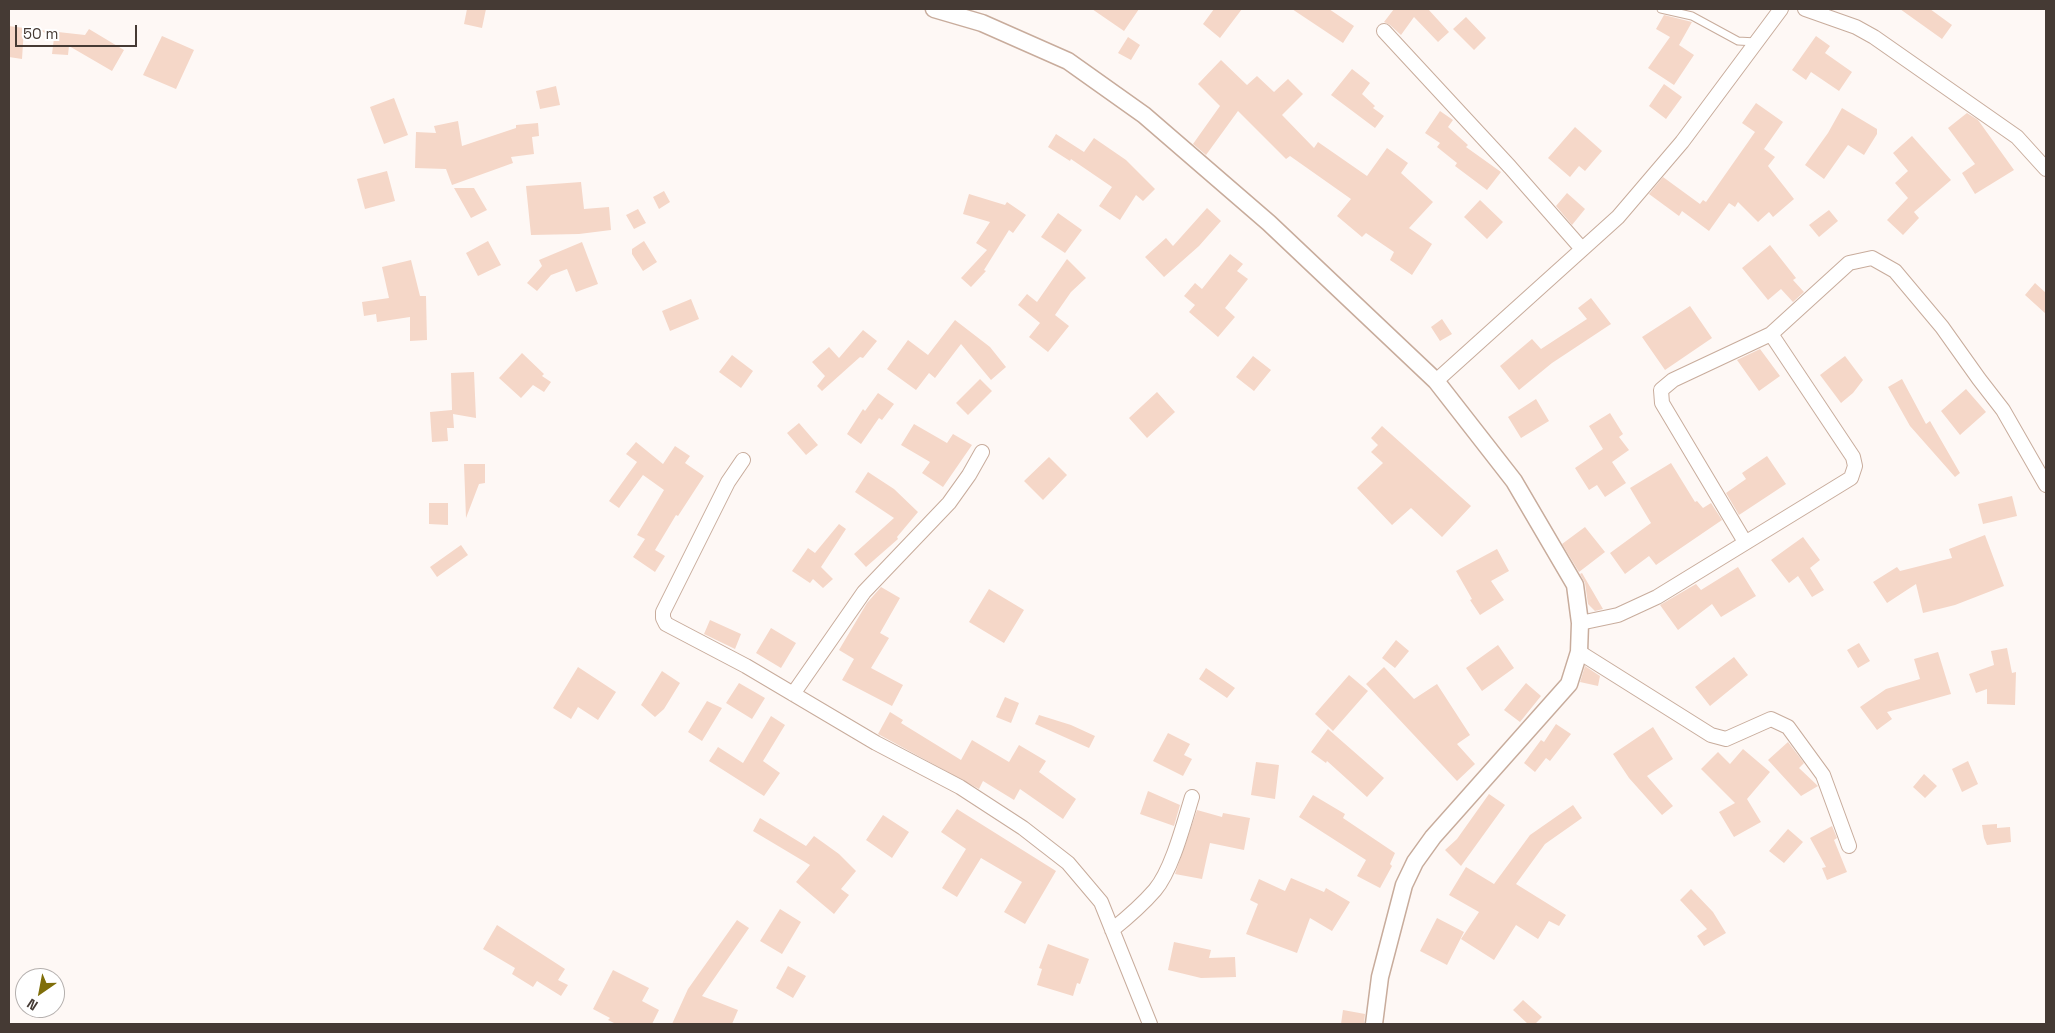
<!DOCTYPE html>
<html>
<head>
<meta charset="utf-8">
<style>
	body { margin:0 }
	#map { position:relative; width:2055px; height:1033px; overflow:hidden; background:#fef8f5; font-family:"Space Grotesk",sans-serif }
	canvas { display:block }
	.frame { position:absolute; inset:0; border:10px solid #453a34; pointer-events:none }
	.north { position:absolute; left:15px; top:968px; width:50px; height:50px; box-sizing:border-box; background:#fff; border:1px solid #b5b0ae; border-radius:50%; rotate:213deg; font-size:14px; font-weight:700; line-height:20px; text-align:center; color:#453a34 }
	.north::after { content:''; display:block; margin:auto; width:18px; height:22px; background:#7f6e0a; clip-path:polygon(50% 0,100% 100%,50% 72%,0 100%) }
	.scale { position:absolute; left:15px; top:25px; width:122px; height:22px; box-sizing:border-box; border:2px solid #453a34; border-top:0; padding-left:6px; font-size:15px; line-height:18px; white-space:nowrap; color:#453a34; -webkit-text-stroke:4px #fff; paint-order:stroke }
</style>
</head>
<body>
<div id="map">
<canvas width="2055" height="1033"></canvas>
<div class="frame"></div>
<div class="north">N</div>
<div class="scale">50 m</div>
</div>
<script>
const c = document.querySelector('canvas').getContext('2d');
c.lineJoin = 'round';
function paint(path, color) {
  c.fillStyle = color;
  c.fill(path, 'evenodd');
}
function strokePath(path, color, width, dash) {
  c.strokeStyle = color;
  c.lineWidth = width;
  c.lineCap = dash ? 'butt' : 'round';
  c.setLineDash(dash || []);
  c.stroke(path);
}
const building = new Path2D(`
	M467,9h19l-4,19 -18,-4z
	M1092,9h47l-15,22z
	M1214,9h28l-22,29 -17,-14z
	M1292,9h37l25,17 -11,17z
	M1394,9h34l21,23 -11,10 -24,-25 -13,18 -11,-10 -6,-3z
	M1900,9h30l22,16 -10,14z
	M1664,15l28,7 -13,23 15,10 -20,30 -26,-17 22,-31 -14,-8z
	M1466,17l20,21 -12,12 -21,-21z
	M9,26l15,2 -2,31 -13,-2z
	M89,29l35,21 -12,21 -43,-25 -1,9 -16,-1 2,-16 -14,-8 45,5z
	M162,36l32,14 -18,39 -33,-14z
	M1816,36l14,10 -5,7 27,19 -13,19 -28,-19 -5,8 -14,-10z
	M1128,37l12,8 -9,15 -13,-7z
	M1221,60l26,25 10,-9 17,16 14,-13 15,15 -21,21 32,33 4,-6 49,34 20,-28 21,15 -7,10 32,29 -24,26 23,16 -20,31 -22,-15 4,-8 -28,-19 -4,4 -25,-21 14,-17 -61,-43 -4,3 -48,-48 -32,44 -13,-11 27,-38 -22,-22z
	M1352,69l18,14 -8,11 13,12 -2,2 11,8 -9,12 -44,-33z
	M1664,84l18,13 -16,22 -17,-13z
	M556,86l4,19 -20,4 -4,-18z
	M394,98l14,37 -24,9 -14,-37z
	M1756,103l27,19 -19,27 11,8 -7,9 26,33 -21,18 -4,-5 -11,10 -20,-20 -3,5 -6,-4 -20,28 -27,-20 -3,5 -30,-22 14,-17 37,27 3,-4 3,2 49,-70 -13,-9z
	M1842,108l35,21v5l-13,21 -16,-10 -24,34 -19,-14 23,-32z
	M1440,111l13,9 -5,7 20,18 -2,2 35,25 -14,18 -32,-24 2,-3 -20,-16 3,-4 -15,-10z
	M1967,113l11,7 36,50 -39,24 -13,-21 13,-9 -27,-36z
	M458,121l4,25 54,-18v-3l22,-2 1,13 -7,1 2,17 -23,3 2,6 -61,22 -6,-16 -31,-1 1,-36 20,1 -2,-7z
	M1575,127l27,24 -17,20 -6,-5 -9,11 -22,-19z
	M1056,134l28,18 10,-14 32,22 29,29 -12,12 -7,-6 -16,25 -21,-14 13,-19 -41,-28 -1,2 -22,-14z
	M1912,136l39,44 -37,32 5,6 -16,17 -16,-15 21,-22 -13,-15 13,-12 -15,-18z
	M387,171l8,30 -30,8 -8,-30z
	M581,182l3,27 25,-2 2,23 -32,4 -48,1 -5,-49z
	M454,188h20l13,22 -16,8z
	M664,191l6,11 -11,7 -6,-12z
	M1567,193l18,16 -13,16 -16,-19z
	M969,194l36,11 2,-3 19,13 -13,18 -4,-3 -25,40 2,1 -15,16 -10,-9 26,-28 -11,-7 14,-21 -27,-8z
	M1480,200l23,22 -16,17 -23,-22z
	M1207,208l14,13 -22,25 -35,31 -19,-20 21,-19 7,8z
	M638,209l8,14 -12,6 -8,-14z
	M1829,210l9,11 -19,16 -10,-12z
	M1058,213l24,17 -17,23 -24,-16z
	M488,241l13,24 -23,11 -12,-23z
	M644,241l13,21 -14,9 -11,-17v-5z
	M582,242l16,42 -22,8 -9,-23 -16,6 -14,16 -10,-8 15,-17 -3,-6z
	M1770,245l26,33 -3,2 11,12 -11,10 -12,-13 -13,11 -26,-32z
	M1230,254l13,10 -6,7 11,8 -23,29 10,9 -17,20 -29,-25 6,-7 -11,-9 11,-13 7,6z
	M1067,259l19,19 -15,14 -16,23 14,11 -21,26 -19,-15 11,-14 -22,-18 9,-11 10,8z
	M411,260l9,36h6l1,44 -17,1v-24l-33,5 -1,-8 -12,2 -2,-14 27,-4 -7,-31z
	M2035,283l11,10v21l-21,-19z
	M1591,298l20,26 -59,39 -33,27 -19,-24 32,-27 9,10 46,-30 -9,-11z
	M691,299l8,20 -29,12 -8,-20z
	M1690,306l22,32 -47,32 -23,-33z
	M1442,319l10,15 -12,7 -9,-14z
	M955,320l35,27 16,20 -15,13 -30,-36 -26,34 -6,-5 -13,17 -29,-21 21,-29 20,15z
	M863,330l14,11 -14,17 -3,-1 -38,34 -5,-5 8,-10 -13,-14 17,-15 10,11z
	M1760,349l20,27 -21,15 -22,-31z
	M522,353l22,21 -2,2 9,6 -7,10 -11,-7 -12,13 -22,-20z
	M732,355l21,16 -12,17 -22,-16z
	M1253,356l18,14 -17,21 -18,-14z
	M1845,356l18,24 -10,13 -12,10 -21,-28z
	M474,372l2,46 -23,-4 1,14h-7l1,13 -16,1 -2,-30 22,-2 -1,-37z
	M980,379l12,12 -24,24 -12,-12z
	M1902,379l24,45 4,-3 30,52 -5,4 -45,-51 -22,-39z
	M1966,389l20,23 -26,23 -19,-24z
	M1157,392l18,20 -28,26 -18,-20z
	M878,393l16,11 -12,16 -3,-2 -18,26 -14,-10 16,-25 2,2z
	M1536,399l13,22 -28,17 -13,-21z
	M1610,413l13,21 -4,3 10,13 -17,12 14,21 -21,14 -8,-12 -8,5 -14,-22 28,-19 -14,-23z
	M799,423l19,22 -12,10 -19,-22z
	M914,424l33,19 6,-9 19,11 -29,42 -21,-14 8,-11 -29,-17z
	M1382,426l89,80 -29,31 -31,-29 -19,17 -35,-37 26,-25 -12,-11 7,-7 -7,-7z
	M636,442l27,22 12,-18 15,10 -5,7 19,13 -26,40 -2,-1 -21,35 10,6 -10,16 -22,-15 12,-18 -8,-4 27,-45 -21,-15 -24,33 -10,-7 28,-39 -11,-8z
	M1767,456l19,28 -47,31 -13,-22 20,-14 -4,-6z
	M1049,457l18,18 -24,25 -19,-19z
	M1671,463l24,39 2,-1 6,7 8,-5 11,17 -66,45 -7,-9 -24,18 -15,-21 41,-30 -21,-35z
	M464,464h21v19l-6,1 -13,34z
	M868,472l26,17 24,23 -21,25 1,2 -32,28 -12,-13 40,-36 -39,-26z
	M2012,496l5,20 -34,8 -5,-20z
	M429,503h19v22l-19,-1z
	M839,524l7,5 -25,38 12,12 -10,9 -10,-9 -3,4 -18,-12 16,-23 7,5z
	M1585,527l20,25 -26,20 -17,-28z
	M1985,535l19,51 -49,19 -32,8 -7,-29 -29,19 -14,-21 24,-15 3,4 52,-13 -3,-9z
	M1803,537l17,23 -10,8 14,22 -12,7 -14,-21 -9,7 -18,-23z
	M461,545l7,10 -31,22 -7,-10z
	M1497,549l12,22 -18,10 13,19 -24,15 -10,-15 2,-1 -16,-28z
	M1738,567l18,29 -35,21 -9,-13 -34,26 -18,-25 36,-21 5,6z
	M1582,573l21,36 -8,2 -7,-7 -3,-21 -5,-9z
	M881,587l19,11 -20,35 9,5 -18,30 32,17 -11,21 -50,-26 12,-21 -15,-9 28,-47z
	M989,589l35,21 -20,33 -35,-21z
	M710,620l31,14 -6,15 -31,-15z
	M771,628l25,15 -15,25 -25,-15z
	M1396,640l13,11 -14,17 -13,-10z
	M1859,643l11,18 -12,7 -11,-18z
	M1498,645l16,23 -32,23 -16,-23z
	M2007,648l5,25 4,-1 -1,33 -28,-1v-15l-11,4 -7,-19 25,-9 -3,-14z
	M1938,652l13,42 -64,18 5,7 -15,11 -17,-23 26,-18 34,-10 -6,-20z
	M1734,657l14,18 -38,31 -15,-19z
	M1585,666l15,10 -2,10 -18,-4z
	M578,667l38,25 -18,28 -20,-13 -7,12 -18,-11z
	M1384,667l30,32 23,-15 33,51 -13,9 18,20 -18,17 -91,-97z
	M1206,668l29,20 -8,10 -28,-19z
	M662,671l18,12 -16,26 -9,8 -14,-12z
	M1349,675l19,16 -35,40 -18,-17z
	M739,683l26,15 -13,21 -26,-16z
	M1526,683l15,13 -21,26 -16,-12z
	M1005,697l14,6 -8,20 -15,-6z
	M707,701l15,7 -20,33 -14,-9z
	M890,712l13,8 -2,3 60,37 11,-20 37,22 10,-17 27,16 -7,11 37,27 -13,20 -43,-30 -6,11 -31,-19 -4,8 -101,-55z
	M1039,715l32,10 24,11 -6,12 -54,-24z
	M771,716l14,9 -22,36 17,12 -16,23 -55,-35 9,-14 25,16z
	M1556,724l15,10 -21,27 -4,-3 -11,14 -11,-9 17,-23 3,2z
	M1653,727l20,32 -26,17 26,30 -11,9 -33,-37 -16,-24z
	M1328,729l56,49 -17,19 -40,-36 -1,2 -15,-11z
	M1168,733l22,11 -6,11 8,4 -9,17 -30,-15z
	M1788,742l16,21 -5,5 19,18 -17,10 -33,-36z
	M1743,749l27,23 -23,27 14,23 -27,15 -15,-25 16,-9 -34,-34 17,-17 12,12z
	M1968,761l10,23 -16,8 -10,-23z
	M1256,762l23,3 -4,34 -24,-4z
	M1924,774l13,12 -12,12 -12,-11z
	M1148,791l32,14 -6,21 -34,-12z
	M1489,794l16,11 -44,61 -16,-16 12,-11z
	M1313,795l32,19 -2,4 52,35 -5,11 2,2 -12,22 -23,-12 9,-16 -67,-43z
	M1573,805l9,13 -37,26 -29,40 50,31 -7,11 -10,-5 -11,18 -22,-14 -22,35 -33,-21 18,-27 -30,-17 17,-28 28,17 36,-49z
	M957,809l99,62 -31,53 -21,-12 18,-30 -41,-24 -24,39 -15,-9 24,-39 -25,-17z
	M1197,810l25,7 1,-4 27,5 -6,32 -34,-7 -8,36 -27,-5z
	M883,815l26,17 -17,26 -26,-18z
	M760,818l46,28 8,-10 25,18 17,17 -15,18 8,6 -15,19 -38,-32 14,-17 -57,-34z
	M1997,824v4l13,-1 1,15 -24,3 -3,-7 -2,-13z
	M1832,826l5,12 -3,2 13,32 -20,8 -5,-12 4,-1 -16,-29z
	M1788,829l15,13 -19,21 -15,-12z
	M1291,878l33,14 2,-4 24,14 -18,29 -22,-13 -13,35 -51,-19 12,-30 -8,-4 9,-21 26,12z
	M1691,889l22,23 13,21 -22,13 -7,-10 10,-7 -27,-29z
	M780,909l21,13 -19,32 -22,-13z
	M1437,918l27,14 -17,33 -27,-14z
	M737,920l12,8 -47,68 36,14 -6,14h-60l16,-35z
	M497,925l68,44 -7,11 10,5 -7,11 -24,-15 -4,6 -21,-13 3,-6 -32,-19z
	M1174,942l37,8 -2,8 26,-1 1,20 -35,1 -33,-8z
	M1048,944l41,15 -9,25 -3,-1 -4,13 -36,-11 5,-16 -3,-1z
	M788,966l18,10 -13,22 -17,-10z
	M613,970l36,18 -7,13 17,9 -7,14h-36l-8,-4 2,-2 -17,-9z
	M1523,1000l19,17 -7,7h-7l-15,-14z
	M1343,1010l22,4 -1,10h-23z`);
const service = new Path2D(`
	M1661,9l31,7 46,25 18,1`);
const minor = new Path2D(`
	M1805,9l51,18 18,10 143,100 29,32
	M1384,31l126,136 72,82
	M1436,381l182,-164 64,-75 99,-133
	M743,460l-15,22 -65,130v6l3,6 80,42 130,77 84,44 63,41 45,35 33,39 49,122
	M1745,542l-83,-139 -1,-13 12,-10 98,-46 78,-71 23,-5 23,13 47,56 37,52 24,31 43,75
	M1580,623l38,-8 39,-18 194,-119 4,-12 -2,-9 -82,-123
	M1579,652l132,83 15,4 45,-20 17,8 35,48 26,71
	M793,694l71,-102 85,-89 20,-28 13,-23
	M1112,930c15,-12 30,-25 43,-40 17,-20 29,-67 37,-93`);
const tertiary = new Path2D(`
	M934,9l48,14 86,38 76,54 125,108 167,158 78,100 61,104 5,38 -1,29 -10,32 -136,153 -18,25 -11,23 -24,92 -6,47`);
paint(building, '#f5d7c8');
strokePath(service, '#c8ac9c', 9);
strokePath(minor, '#c8ac9c', 16);
strokePath(tertiary, '#c8ac9c', 19);
strokePath(service, '#fff', 7);
strokePath(minor, '#fff', 14);
strokePath(tertiary, '#fff', 16);
</script>
</body>
</html>
